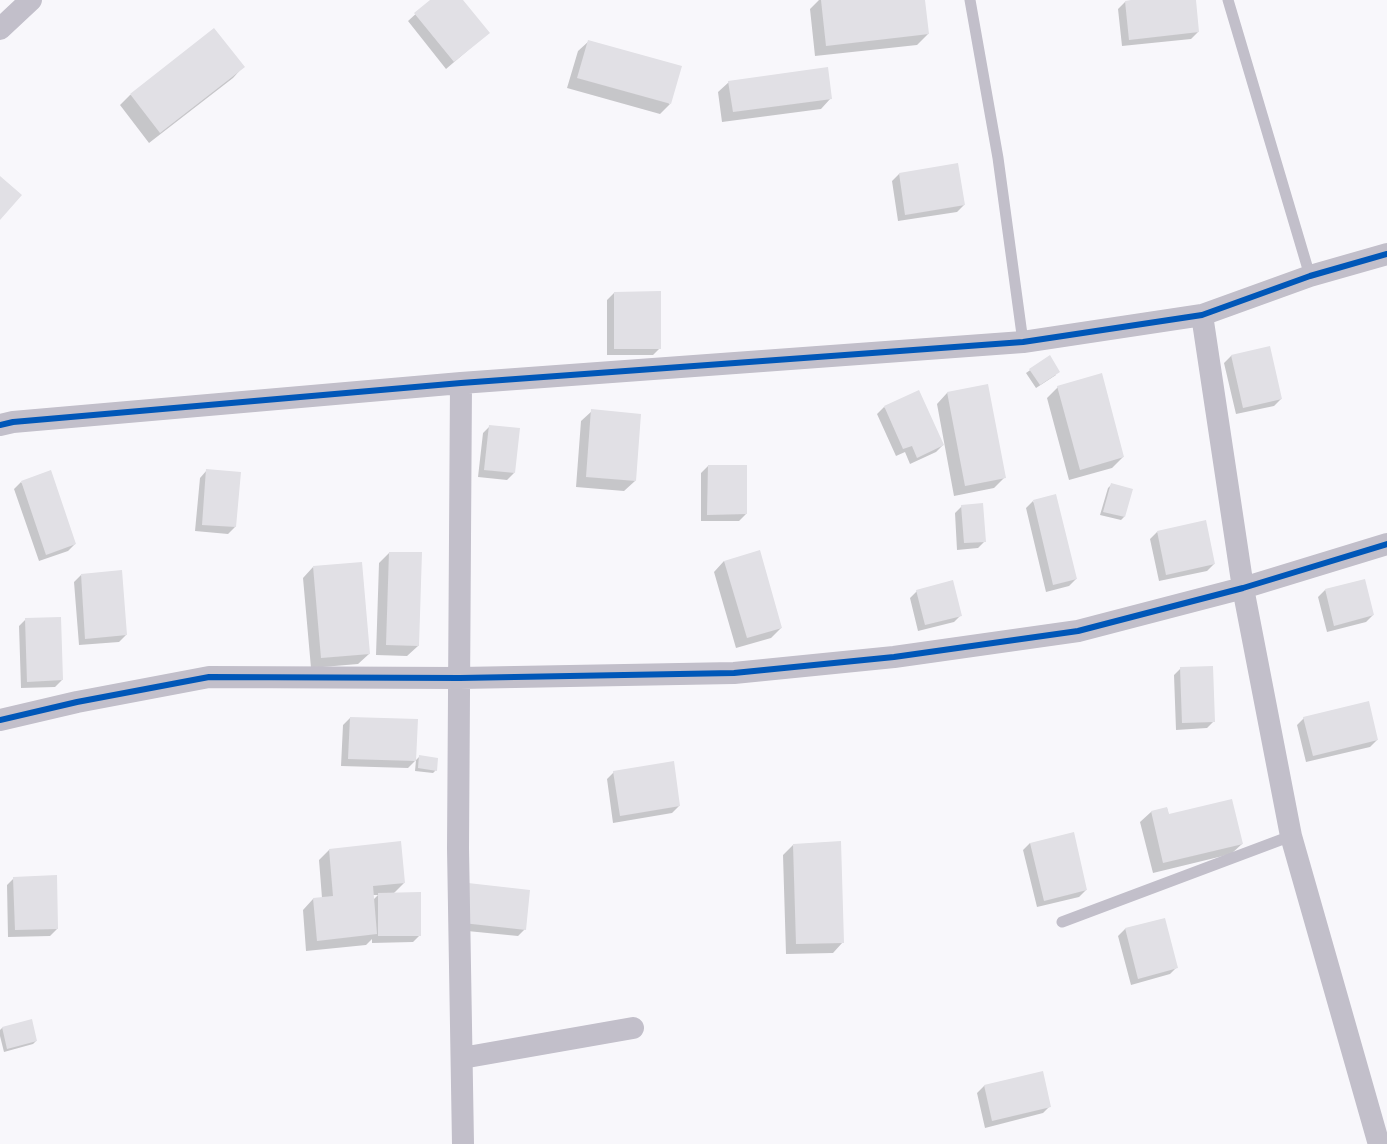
<!DOCTYPE html>
<html>
<head>
<meta charset="utf-8">
<style>
	body { margin:0 }
	canvas { display:block; background:#f8f7fb }
</style>
</head>
<body>
<canvas width="1387" height="1144"></canvas>
<script>
const c = document.querySelector('canvas').getContext('2d');
c.lineJoin = 'round';
function paint(path, color) {
  c.fillStyle = color;
  c.fill(path, 'evenodd');
}
function strokePath(path, color, width, dash) {
  c.strokeStyle = color;
  c.lineWidth = width;
  c.lineCap = dash ? 'butt' : 'round';
  c.setLineDash(dash || []);
  c.stroke(path);
}
const shadow = new Path2D(`
	M431,0h30l27,33 -42,36 -38,-48z
	M819,0h105l4,34 -11,11 -102,11 -5,-47z
	M1140,0h55l3,32 -7,7 -69,7 -4,-37 7,-7z
	M589,41l81,63 -10,10 -93,-26 11,-37z
	M243,67l-10,11 -84,65 -29,-38 10,-10z
	M729,82l102,16 -10,11 -99,13 -4,-30z
	M957,164l7,41 -7,7 -59,9 -6,-40 7,-7z
	M614,293l46,55 -7,7h-46v-55z
	M1269,347l12,52 -7,7 -38,8 -12,-51 7,-7z
	M1049,357l7,18 -20,13 -10,-15z
	M987,386l18,91 -11,11 -40,8 -17,-92 10,-11z
	M1058,387l65,70 -11,11 -43,12 -22,-82z
	M884,407l59,38 -7,7 -26,12 -5,-12 -9,4 -19,-42z
	M592,411l43,70 -11,10 -48,-4 5,-66z
	M490,426l24,47 -7,7 -29,-3 5,-44z
	M708,466l38,48 -7,7h-38v-48z
	M207,470l33,3 -5,54 -7,7 -33,-3 5,-53z
	M21,482l54,62 -7,7 -29,10 -25,-72z
	M1111,485l20,5 -7,27 -3,3 -21,-5 8,-27z
	M1033,501l43,78 -7,7 -23,6 -20,-84z
	M962,506l23,35 -7,7 -21,2 -2,-37z
	M1157,532l57,32 -7,7 -48,10 -9,-42z
	M389,553l29,93 -11,10 -31,-1 3,-92z
	M724,561l57,67 -10,10 -35,10 -22,-76z
	M313,567l56,87 -11,10 -47,4 -8,-90z
	M81,575l45,60 -7,7 -40,3 -5,-63z
	M1325,590l48,25 -7,7 -39,10 -9,-35z
	M917,591l44,24 -7,7 -36,9 -8,-33z
	M26,619l36,61 -7,7 -34,1 -2,-62z
	M1181,668l33,53 -7,7 -31,2 -2,-55z
	M350,718l65,43 5,-5 16,14 -3,3 -18,-2 1,-11 -8,8 -67,-2 2,-41z
	M1304,718l73,22 -7,7 -64,15 -9,-37z
	M614,772l65,34 -7,7 -59,10 -6,-44z
	M1167,808l2,8 73,28 -11,10 -78,19 -13,-51 11,-10z
	M1030,843l56,47 -7,7 -42,10 -14,-57z
	M793,845l50,97 -10,11 -47,1 -3,-99z
	M329,850l75,33 -11,11 27,41 -7,7 -41,1v-4l-6,6 -60,6 -3,-41 10,-11 9,-1 -3,-38zM373,895h5l-5,5z
	M14,878l43,51 -7,7 -42,1 -1,-52z
	M461,891l64,38 -7,7 -61,-6z
	M1164,919l13,48 -7,7 -39,11 -13,-49 7,-7z
	M31,1020l5,21 -3,3 -29,8 -4,-16v-6l2,-2z
	M1042,1072l8,34 -7,7 -58,15 -8,-35 7,-7z`);
const building = new Path2D(`
	M430,0h33l27,33 -36,29 -40,-49z
	M821,0h104l4,34 -103,12z
	M1131,0h65l3,32 -70,8 -4,-39z
	M214,28l31,39 -85,66 -30,-39z
	M588,40l94,26 -11,38 -94,-26z
	M828,67l4,32 -99,13 -5,-31z
	M958,163l7,42 -60,10 -6,-42z
	M0,176l22,19 -22,25z
	M661,291v58h-47v-57z
	M1270,346l12,53 -39,9 -12,-53z
	M1050,355l10,17 -20,13 -11,-16z
	M1102,373l22,84 -44,13 -23,-84z
	M988,384l18,94 -41,8 -18,-94z
	M919,390l25,55 -27,13 -5,-12 -9,3 -19,-43z
	M591,409l50,5 -5,67 -50,-4z
	M489,425l31,3 -5,45 -31,-3z
	M708,465h39v49l-40,1z
	M206,469l35,3 -5,55 -34,-2z
	M51,470l25,74 -30,11 -25,-74z
	M1111,483l22,6 -8,28 -22,-5z
	M1056,494l21,85 -24,6 -20,-85z
	M983,503l3,39 -22,1 -3,-38z
	M1206,520l9,44 -49,11 -9,-44z
	M760,550l22,78 -35,10 -23,-77z
	M389,552h33l-3,94 -33,-1z
	M362,562l8,92 -49,4 -8,-92z
	M122,570l5,65 -42,4 -4,-65z
	M1365,579l9,36 -40,11 -9,-37z
	M953,580l9,36 -37,9 -9,-35z
	M61,617l2,63 -36,2 -2,-64z
	M1213,666l2,56 -33,1 -2,-56z
	M1369,701l9,39 -65,16 -10,-39z
	M350,717l68,2 -2,42 -68,-2z
	M419,755l19,3 -1,13 -19,-3z
	M674,761l6,45 -60,10 -7,-45z
	M1232,799l11,45 -80,19 -12,-52 16,-4 2,7z
	M1074,832l13,58 -43,11 -14,-58z
	M401,841l4,42 -32,3 4,48 -60,7 -4,-43 20,-2 -4,-47z
	M841,841l3,102 -48,1 -3,-100z
	M57,875l1,54 -43,1 -2,-53z
	M468,883l62,7 -4,40 -63,-7z
	M421,892v44h-43v-43z
	M1165,918l13,50 -40,11 -13,-51z
	M32,1019l5,22 -30,8 -5,-22z
	M1043,1071l8,36 -59,14 -8,-36z`);
const service = new Path2D(`
	M970,0l28,158 25,184
	M1228,0l82,276
	M1062,922l229,-86`);
const minor = new Path2D(`
	M0,29l31,-29
	M1202,315l41,273 48,248 87,305
	M461,383l-3,465 5,296
	M0,425l13,-3 448,-39 562,-41 179,-27 108,-39 77,-22
	M0,720l77,-18 132,-25 251,1 274,-5 160,-16 184,-26 165,-43 144,-44
	M462,1058l171,-30`);
const cycleway = new Path2D(`
	M0,425l13,-3 448,-39 562,-41 179,-27 108,-39 77,-22
	M0,720l77,-18 132,-25 251,1 274,-5 160,-16 184,-26 165,-43 144,-44`);
paint(shadow, '#0003');
paint(building, '#e1e0e5');
strokePath(service, '#c2bfca', 11);
strokePath(minor, '#c2bfca', 22);
strokePath(cycleway, '#0057b8', 6);
</script>
</body>
</html>
